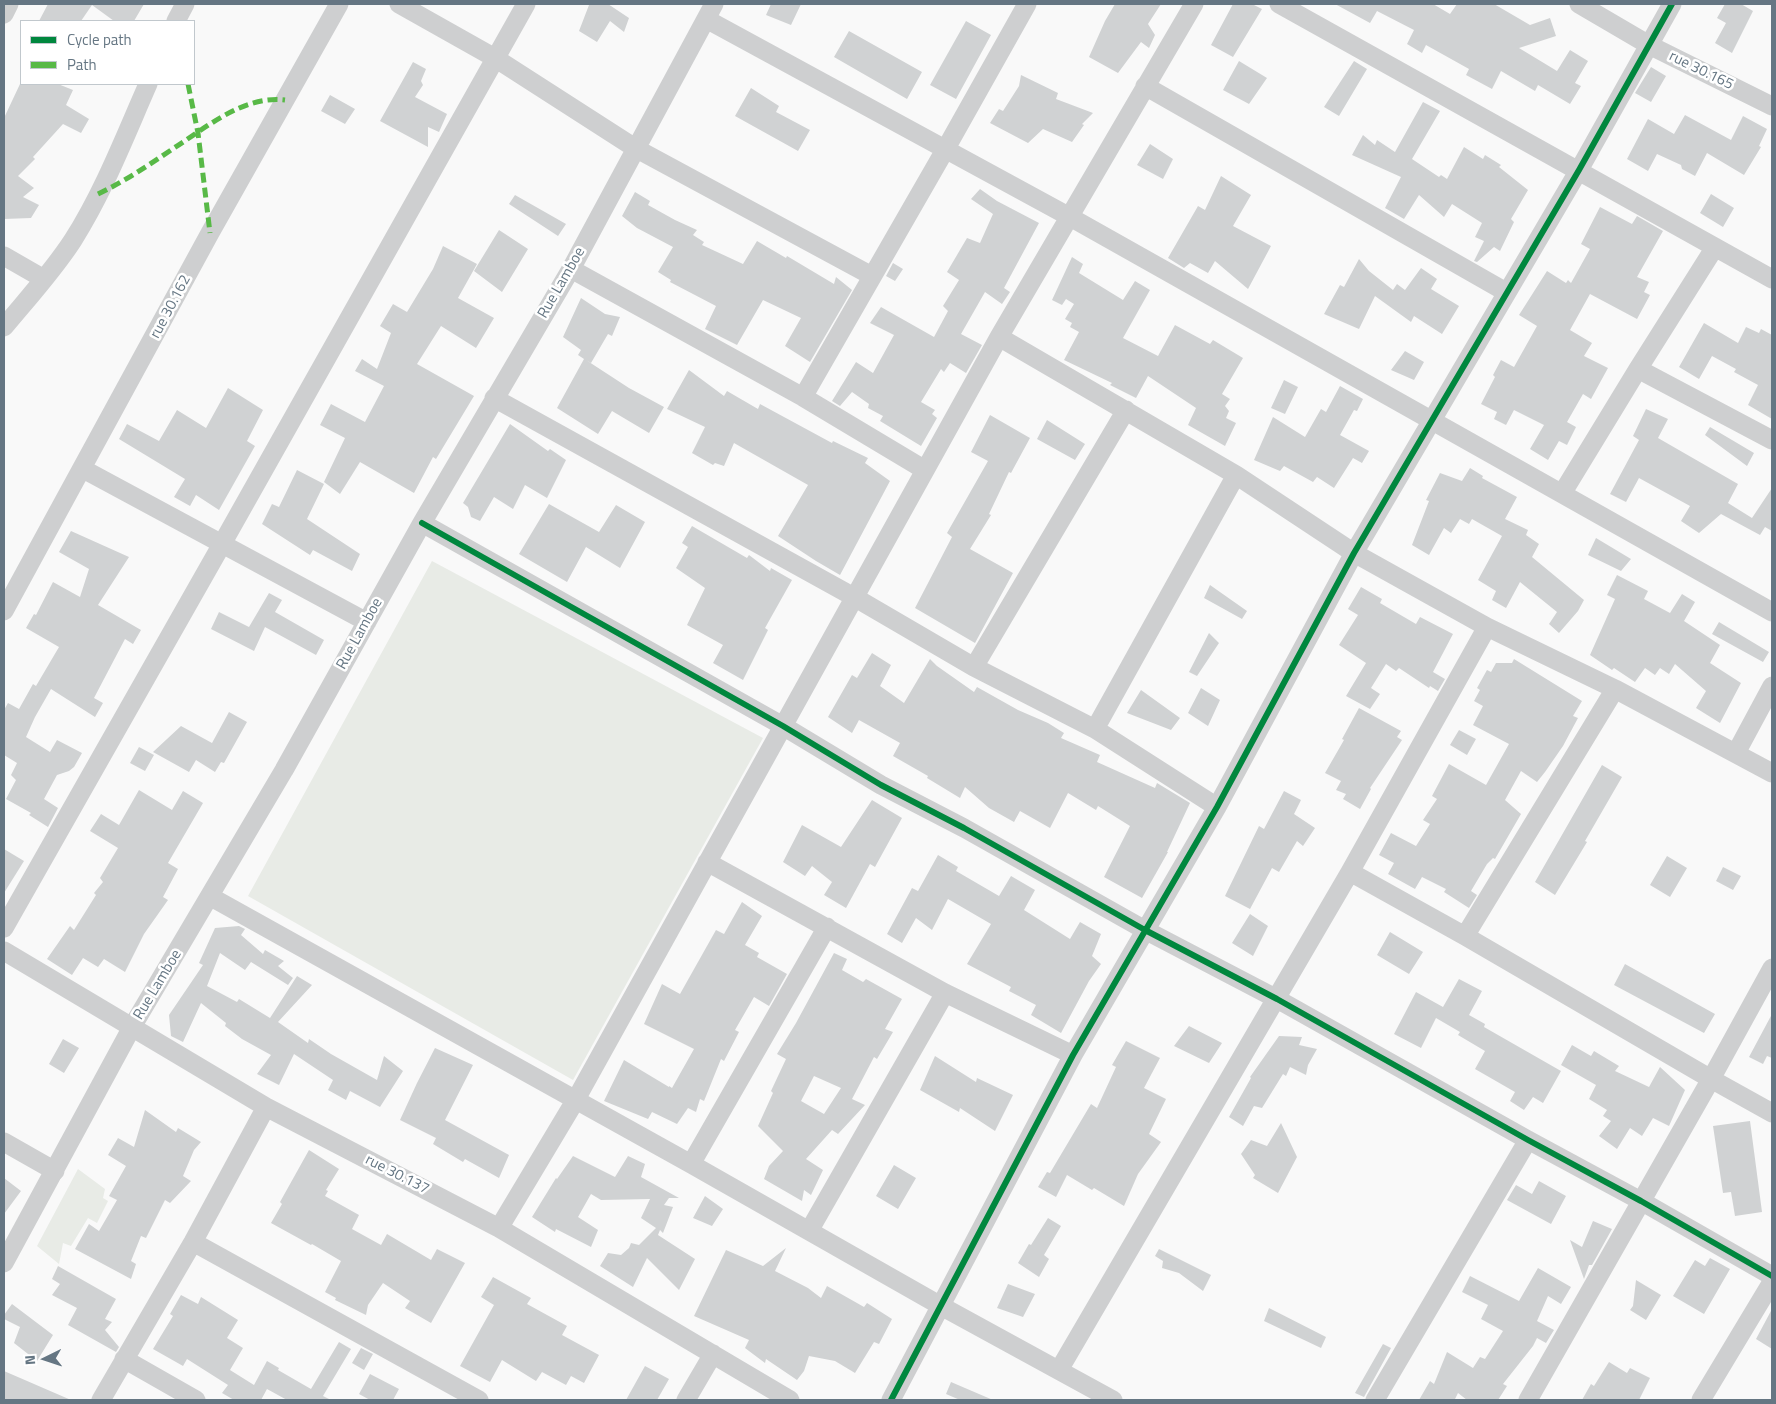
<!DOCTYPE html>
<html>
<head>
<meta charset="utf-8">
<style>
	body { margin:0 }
	#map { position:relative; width:1776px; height:1404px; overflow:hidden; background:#f9f9f9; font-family:"Titillium Web",sans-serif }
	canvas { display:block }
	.frame { position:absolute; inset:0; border:5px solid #657683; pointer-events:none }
	.legend { position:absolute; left:20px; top:20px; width:175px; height:65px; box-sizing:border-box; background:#fff; border:1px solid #c1c8cd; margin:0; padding:6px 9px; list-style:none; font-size:15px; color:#657683 }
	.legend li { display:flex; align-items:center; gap:10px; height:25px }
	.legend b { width:25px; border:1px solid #c1c8cd }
	.north { position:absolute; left:20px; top:1334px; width:50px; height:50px; -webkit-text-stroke:4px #fff; paint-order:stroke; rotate:266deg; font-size:14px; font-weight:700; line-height:20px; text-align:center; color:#657683 }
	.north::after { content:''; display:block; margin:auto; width:18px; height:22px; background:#657683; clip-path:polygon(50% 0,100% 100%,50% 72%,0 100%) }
</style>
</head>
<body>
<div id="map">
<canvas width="1776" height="1404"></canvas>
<div class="frame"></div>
<ul class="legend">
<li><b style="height:6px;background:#00873e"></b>Cycle path</li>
<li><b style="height:6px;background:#58b947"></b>Path</li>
</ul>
<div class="north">N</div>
</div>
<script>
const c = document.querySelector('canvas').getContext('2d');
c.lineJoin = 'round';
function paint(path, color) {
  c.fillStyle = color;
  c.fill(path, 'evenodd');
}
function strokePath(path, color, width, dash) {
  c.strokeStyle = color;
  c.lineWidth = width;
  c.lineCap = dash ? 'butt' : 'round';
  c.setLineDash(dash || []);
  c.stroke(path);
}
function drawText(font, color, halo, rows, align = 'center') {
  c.font = font + ' "Titillium Web",sans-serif';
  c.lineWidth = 5;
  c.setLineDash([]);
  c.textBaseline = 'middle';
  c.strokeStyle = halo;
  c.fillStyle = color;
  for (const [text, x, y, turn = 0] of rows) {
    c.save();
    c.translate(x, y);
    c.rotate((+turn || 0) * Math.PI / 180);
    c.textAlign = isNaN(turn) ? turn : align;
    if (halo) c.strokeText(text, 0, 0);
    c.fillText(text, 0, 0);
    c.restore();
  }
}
const green = new Path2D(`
	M432,561l331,177 -190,342 -325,-184z
	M78,1169l27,20 -2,9 5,3 -11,22 -9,-5 -17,28 -8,-3 -4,21 -22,-18z`);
const building = new Path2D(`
	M48,4h96l-10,17h-20l-22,-16 -11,16h-42z
	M588,4h20l21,14 -5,14 -14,-11 -13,21 -18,-11 10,-26z
	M771,4h30l-10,21 -25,-10z
	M1115,4h46l-13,20 7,11 -6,13 -8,-6 -23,31 -29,-16 16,-36z
	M1233,4h19l10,5 -29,48 -22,-12z
	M1335,4h98l17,10 7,-10h37l36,21 20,-7 6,18 -37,12 38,23 13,-21 18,11 -13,22 6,3 -11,18 -32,-19 -3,6 -34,-20 -9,18 -26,-14 3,-6 -43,-24 -4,8 -15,-9 7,-14 -37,-19 -7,12z
	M1725,4h16l12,7 -21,42 -17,-10 11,-20 -9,-5z
	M966,21l25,14 -35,64 -26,-14z
	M849,31l73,41 -15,27 -73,-42z
	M1239,61l28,17 -18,26 -26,-14z
	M1354,61l13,8 -28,47 -15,-9z
	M413,62l13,7 -5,12 2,4 -8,12 32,17 -8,18 -11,-5v20l-48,-26z
	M1651,67l15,9 -15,26 -16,-9z
	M1021,75l37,18 -2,6 37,14 -11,11 2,1 -12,17 -29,-13 -15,14 -38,-20 9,-14 4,2 16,-25z
	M20,84h38l15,6 -7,15 23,14 -8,14 -18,-9 -30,33 2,2 -17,17 16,12 -11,9 16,8 -8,13 -27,1v-101z
	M751,88l28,18 -3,6 34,18 -12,21 -63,-35z
	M330,95l25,14 -10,15 -24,-13z
	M1423,102l17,9 -28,48 27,18 2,-2 6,4 17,-32 19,12 2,-4 16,10 -2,2 29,23 -17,29 3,3 -14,29 -6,-4 -17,15 -3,-1 10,-20 -9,-4 7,-14 -30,-19 -8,13 -25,-22 -15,24 -19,-11 16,-31 -49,-22 11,-20 12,10 2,-5 18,12z
	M1685,115l46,25 12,-24 24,13 -8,17 2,1 -17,28 -37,-22 -12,23 -13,-7 -1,-4 -24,-11 -9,17 -21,-12 21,-40 26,15z
	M1150,144l23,15 -10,20 -26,-14z
	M1221,176l30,19 -18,31 38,20 -23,43 -33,-28 -7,12 -18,-10 -6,5 -16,-10 30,-52 7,4z
	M980,189l17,12 42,22 -35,65 6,4 -8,12 -17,-12 -24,42 21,11 -16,28 -16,-10 -6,9 -3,-3 -20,33 14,8 -3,4 5,4 -16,28 -41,-25 3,-5 -15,-8 1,-4 -17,-12 -12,14 -8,-5 24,-39 17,11 21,-38 -24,-12 11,-16 53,30 14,-26 -5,-5 16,-26 -12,-8 20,-34 13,5 13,-29 -22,-15z
	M635,192l15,9 -2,4 27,15 22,10 -4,5 11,7 -2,3 41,19 14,-23 29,17 1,-2 47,28 2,-7 16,13 -42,72 -25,-16 16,-28 -38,-18 -26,45 -32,-16 11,-23 -46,-24 1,-2 -13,-8 15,-25 -36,-19 -15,-12z
	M1711,194l23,14 -11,19 -23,-14z
	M515,195l51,29 -8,12 -49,-32z
	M1600,207l32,17 5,-8 26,15 -26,46 12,5 -5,10 6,3 -13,24 -47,-25 -20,36 22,13 -8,13 24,12 -17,31 -8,-5 -16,28 9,5 -9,18 -8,-4 -11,19 -18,-11 14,-24 -30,-15 -8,15 -12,-6 3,-7 -16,-8 14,-27 -2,-2 8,-15 13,7 23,-41 -18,-11 28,-44 19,12 2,-3 3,3 19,-34 -9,-5z
	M499,230l29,19 -26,43 -28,-21z
	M443,246l34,18 -19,34 36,20 -18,30 -35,-22 -24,38 57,32 -38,63 -3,-2 -19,36 -54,-31 -20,32 -16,-12 21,-44 -25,-13 11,-21 34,18 19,-36 -29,-15 7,-12 15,10 14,-36 -11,-7 13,-22 14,8 26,-43z
	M1072,257l11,7 -4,9 44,27 12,-19 15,9 -27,48 35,18 17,-31 35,19 3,-4 30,18 -21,36 8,5 -5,7 4,5 -3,7 10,5 -11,23 -37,-21 8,-17 -48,-32 -12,22 -26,-13 2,-2 -48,-23 15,-28 -9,-5 2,-4 -7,-4 9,-15 -8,-5 -4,6 -10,-5z
	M1359,259l10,12 24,19 4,-6 8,6 16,-22 16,11 -6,10 28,17 -17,28 -28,-18 -3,6 -36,-26 -16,33 -35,-15 16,-29 4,2z
	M893,263l10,6 -8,12 -9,-5z
	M581,298l24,16 15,3 -8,19 -4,-2 -17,29 -5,-3 43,28 35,19 -15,26 -37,-22 -14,23 -41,-26 27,-49 -6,-4 3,-5 -18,-13z
	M1704,323l34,20 8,-16 13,6 2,-4 11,6v84l-24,-14 10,-20 -24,-13 2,-3 -24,-13 -13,23 -20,-12z
	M1405,351l19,11 -10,18 -23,-10z
	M689,370l35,26 3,-5 31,18 2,-5 72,39 1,-2 35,17 -3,5 25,18 -50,94 -24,-14 -38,-25 30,-51 -74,-42 -10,23 -9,-3 -2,2 -21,-12 13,-26 -38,-18z
	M1284,380l14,7 -13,27 -14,-6z
	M1340,386l23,13 -6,12 -3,-1 -14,25 29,16 -7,12 -9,-5 -19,30 -17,-11 -4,5 -29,-16 -4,5 -26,-11 19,-43 32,20 16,-28 5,3z
	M228,388l35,22 -16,31 8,5 -36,64 -23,-15 -6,11 -16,-9 11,-18 -66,-40 8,-15 32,17 18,-31 29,18z
	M1646,409l22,10 -10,19 80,46 -10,19 24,15 20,-30v43l-7,-4 -5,8 -39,-21 -22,19 -18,-12 9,-15 -51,-28 -13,24 -16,-8 29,-54 -6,-4z
	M990,415l40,23 -19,35 -2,-1 -20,42 2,1 -21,34 43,24 -38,70 -60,-35 37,-71 -5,-4 41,-72 -17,-9z
	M1047,420l38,24 -10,16 -38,-21z
	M510,424l38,27 2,-2 16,11 -19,38 -22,-13 -12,24 -19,-12 -14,24 -9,-4 -3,-10 -5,-4z
	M1710,427l44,26 -7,13 -42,-31z
	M1470,468l13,8 -1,2 35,19 -12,22 23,11 -2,5 13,9 -7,13 52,43 -6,11 -19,22 -10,-9 8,-12 -37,-30 -14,26 -14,-8 4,-9 -18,-11 24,-44 -30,-17 -3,5 -9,-5 -9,14 -7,-5 -15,27 -17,-10 17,-44 -3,-1 14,-27 22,8z
	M297,470l27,14 -17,35 53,35 -8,17 -39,-21 -3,5 -48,-31 10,-20 7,3z
	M549,504l50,28 17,-27 29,17 -25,46 -34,-21 -19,35 -48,-28z
	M692,526l55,32 2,-3 21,16 1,-3 21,12 -27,48 3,2 -25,50 -30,-17 10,-18 -36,-20 18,-37 -29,-20 12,-21 -6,-4z
	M71,531l58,26 -31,48 43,25 -8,14 -8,-5 -31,59 9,5 -8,14 -44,-28 -16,28 -9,20 24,15 7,-12 25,13 -8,14 -5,4 -12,4 -13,24 14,9 -10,19 -19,-12 2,-2 -25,-14 10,-19 -5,-5 6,-12 -13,-8v-45l4,-7 11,6 14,-25 3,2 23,-39 -33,-19 8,-14 2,1 17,-33 27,15 9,-28 -30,-17z
	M1596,538l35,21 -10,12 -33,-16z
	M1617,575l31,16 -4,8 26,14 12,-19 13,8 -11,19 36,24 -10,18 31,20 -21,40 -24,-15 10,-17 -31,-27 -6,10 -9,-6 -5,7 -10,-7 -10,14 -21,-14 -2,2 -22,-15 25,-56 -8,-4z
	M1210,585l37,26 -5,8 -38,-21z
	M1361,587l21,12 -2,4 36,21 4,-7 33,17 -20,38 12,7 -7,12 -8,-5 -1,2 -30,-20 -3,3 -10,-7 -15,24 9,6 -10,15 -24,-13 20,-33 -27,-18 19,-30 -10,-6z
	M269,593l13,7 -7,12 49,28 -8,15 -51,-28 -11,24 -43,-22 8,-17 30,15z
	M1719,622l50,30 -6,10 -51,-28z
	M1209,633l10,10 -22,33 -8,-4z
	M872,653l19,12 -11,21 24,17 26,-44 7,7 37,26 3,-5 41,23 30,13 16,10 -3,5 39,17 -3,7 58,26 2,-5 33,20 -23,49h1l-26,46 -38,-21 26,-51 -32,-20 -2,4 -28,-17 -18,35 -30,-17 -6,11 -25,-14 -24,-21 -5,11 -33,-20 1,-2 -35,-20 7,-13 -41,-23 -7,13 -24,-16 24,-42 5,3z
	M1514,659l68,42 -9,15 5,2 -15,28 -18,26 -8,10 -16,-11 -16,29 16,14 -26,45 -2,-1 -6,6 -16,27 6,4 -8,13 -25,-16 2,-3 -24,-12 -7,12 -27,-15 6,-11 -15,-8 12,-22 25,13 14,-22 -7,-4 14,-21 -5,-3 17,-32 37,21 23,-41 -36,-19 10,-19 -9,-5 6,-11 -3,-2 10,-18 4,2 5,-9h16z
	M1201,688l19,12 -12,26 -20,-13z
	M1141,690l39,28 -9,12 -44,-17z
	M1359,708l42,23 -4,6 5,3 -32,48 1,1 -11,20 -17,-10 3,-5 -10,-4 5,-9 -16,-8 19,-33 -2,-1z
	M229,712l18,10 -23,41 -3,-1 -6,10 -19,-12 -7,12 -36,-20 28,-26 31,17z
	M1459,730l17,9 -9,16 -17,-10z
	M139,747l15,8 -9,16 -15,-8z
	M1602,765l20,12 -37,64 2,1 -32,53 -20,-13z
	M139,790l33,20 11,-19 20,12 -35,60 10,6 -15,28 5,3 -24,34 -19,38 -21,-13 -6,8 -15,-9 -11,17 -25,-16 23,-33 4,4 22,-35 -2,-2 9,-11 -3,-4 18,-30 -28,-17 11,-17 18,11z
	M1284,791l17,9 -7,14 21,14 -12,18 -6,-5 -18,31 -7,-4 -22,41 -25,-13 34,-70 5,3z
	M872,800l30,18 -27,49 -5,-3 -24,44 -22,-13 8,-13 -20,-16 -7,10 -22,-14 19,-37 39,22z
	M4,849l20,12 -20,32z
	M938,855l20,12 -2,4 43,25 12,-20 24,14 -11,20 46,29 10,-17 21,12 -9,22 9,8 -12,17 -28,52 -30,-18 5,-10 -27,-14 2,-4 -44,-23 24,-40 -43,-25 -16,31 -16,-12 -14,25 -15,-9 25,-46 6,3z
	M1667,856l20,12 -17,29 -20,-12z
	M1723,867l18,9 -8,14 -17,-9z
	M742,902l20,14 -17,29 14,8 -2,4 30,17 -18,32 -15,-9 -19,33 4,2 -15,29 -3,-2 -17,42 -4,-2 -4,13 -8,-4 -11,16 -25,-12 -4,7 -44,-18 20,-41 45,27v-1l3,2 22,-39 -50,-25 18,-40 18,10 36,-64 8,4z
	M1250,914l18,12 -15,30 -21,-13z
	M239,926l6,3 -4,6 22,19 2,-4 19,11 -6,5 15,12 -5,7 -37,-23 -6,8 -25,-17 -13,33 30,16 2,-3 31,19 27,-42 15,9 -34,37 30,21 1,-4 22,15 46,26 7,-24 19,15 -23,36 -30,-16 -4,9 -18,-10 5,-10 -39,-26 -15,31 -22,-11 14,-19 -29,-16 -17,-13 1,-3 -25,-20 -18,39 -12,-6 -2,-21 34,-50 -4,-2 16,-35z
	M1390,932l33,20 -14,22 -32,-19z
	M834,953l13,6 -5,11 21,12 3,-3 36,20 -17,30 8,3 -16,27 -3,-2 -22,42 13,6 -27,29 -6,-4 -26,29 17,11 -12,25 -7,-5 -2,11 -38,-22 5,-13 14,-15 -25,-25 15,-33 -2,-2 15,-32 -9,-5 19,-31zM814,1076l27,12 -17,26 -23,-13z
	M1625,964l90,50 -11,19 -90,-48z
	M1459,979l23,12 -13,24 16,9 -1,3 77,44 -18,32 -10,-6 -9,13 -14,-9 5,-9 -40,-23 10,-18 -27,-16 2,-3 -24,-14 -15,30 -27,-14 22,-42 27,15z
	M1772,1014v44l-5,-2 -4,8 -14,-7z
	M1189,1026l33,17 -13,20 -35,-17z
	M1279,1036l23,1 -3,8 18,4 -9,16 -2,10 -16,-8 -4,9 -3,-2 -21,34 -8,-2 -11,20 -14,-9 22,-39 -1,-1z
	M63,1039l16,9 -15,25 -15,-9z
	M1126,1041l34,17 -16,30 22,11 -17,35 12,8 -23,32 -14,32 -30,-18 -2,2 -25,-15 -11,22 -18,-10 9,-15 3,1 41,-69 6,4 19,-41 -4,-2z
	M1572,1045l19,11 3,-5 25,15 -4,5 34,16 11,-20 25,23 -16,36 -16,-8 -11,18 -12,-8 -13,21 -18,-13 12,-15 -8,-5 4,-6 -18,-11 7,-14 -35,-20z
	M435,1048l38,17 -28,55 64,35 -10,23 -34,-19 -2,3 -30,-18 3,-6 -36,-18 17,-37z
	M935,1056l41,26 1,-4 36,17 -18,36 -35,-23 -1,4 -39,-22z
	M145,1110l31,22 2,-4 23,14 -7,8 -11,26 8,5 -21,22 -5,-3 -19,38 -5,-2 -10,25 5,3 -5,15 -56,-30 14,-25 10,7 18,-31 -8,-4 17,-30 -18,-11 10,-17 16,9z
	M1750,1121l12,91 -27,4 -4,-24 -8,1 -10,-67z
	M1281,1123l16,34 -19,36 -25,-15 2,-3 -14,-21 10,-14 16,6z
	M309,1150l30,19 -13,21 2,1 -3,5 34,19 -7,14 29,16 6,-11 44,26 6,-11 28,14 -34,60 -26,-15 5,-7 -27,-18 -15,22 -2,10 -31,-15 1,-2 -11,-6 16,-31 -29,-17 -1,1 -40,-22 11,-19 -2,-2z
	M573,1156l42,21 13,-21 17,8 -4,13 38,21h-10l-5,7 9,2 -10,26 -3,-3 -2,5 37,24 -16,31 -32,-32 -14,29 -33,-21 8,-13 13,2 8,-7 2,-5 8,2 17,-17 -15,-10 9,-19 -49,1 -10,-6 -13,23 20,13 -7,17 -35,-18 -1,3 -23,-15 24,-39 1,1z
	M894,1165l22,13 -18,31 -22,-13z
	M4,1178l17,13 -17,23z
	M1539,1181l27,15 -15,28 -44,-24 9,-15 16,9z
	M705,1196l18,13 -11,17 -19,-8z
	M1048,1218l13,8 -17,29 5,4 -10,18 -21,-14 11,-19 2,1z
	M1593,1221l19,8 -20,36h-3l-5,14 -14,-39 12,7z
	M786,1248l-11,23 33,17 13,10 6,-12 37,21 3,-4 25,16 -13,25 -5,-2 -19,31 -20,-12 -26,-5 -5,15 -7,9 -31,-21 -1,4 -20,-15 4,-8 -55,-24 32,-66 37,16z
	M1159,1249l52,26 -8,16 -24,-18 -17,-5 1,-7 -8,-5z
	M1710,1258l20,11 -26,45 -31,-18 22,-36 10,6z
	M58,1266l58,33 -11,20 7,3 -7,8 14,17 -3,5 -48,-27 9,-17 -25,-13 8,-11 -8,-5z
	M1538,1268l33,19 -10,17 -13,-8 -11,25 17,9 -8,13 -9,-5 -4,8 -30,38 4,2 -9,14h-31l-9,-7 -3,6 1,1h-37l11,-19 4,3 13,-32 26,16 7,-11 5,2 18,-28 -22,-12 7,-14 -26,-13 8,-16 49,25z
	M493,1277l38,21 -4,6 40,22 -5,9 37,20 -15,28 -13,-7 -5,9 -24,-13 -6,9 -34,-21 -12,22 -30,-16 34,-61 -13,-8z
	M1636,1280l25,15 -15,25 -16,-10 3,-4z
	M1008,1284l27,10 -12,23 -26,-9z
	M181,1295l17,9 3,-7 37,23 -11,18 16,10 -13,22 24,15 13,-24 12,7 -1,2 33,19 28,-47 12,7 -28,47 8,4h-44l-20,-11 -6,11h-27l-12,-7 6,-8 -41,-26 -4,7 -30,-17 20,-33 -3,-2z
	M12,1304l41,31 -16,26 -23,-18 6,-16 -16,-8v-4z
	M1269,1308l57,29 -5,11 -57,-27z
	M1772,1309v40l-16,-10z
	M1383,1344l8,4 -27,49 -9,-4z
	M361,1348l12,6 -9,16 -12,-7z
	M1609,1362l18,11 3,-5 20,10 -11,22h-57l9,-16 3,2z
	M645,1366l24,13 -12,21h-31z
	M4,1371l67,29h-67z
	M370,1374l29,15 -6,11h-23l-11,-6z
	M951,1382l42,18h-33l-14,-6z`);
const minor = new Path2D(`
	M399,4l96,54 140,90 237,128
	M1279,4l493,275
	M1579,4l70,41 123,61
	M4,14l5,-10
	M706,19l364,198 702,395
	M176,21l9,-17
	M1145,86l361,206
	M4,256l40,23
	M571,269l232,128 122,73
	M4,327c24,-29 49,-56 69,-87 31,-49 52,-104 75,-156
	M999,337l237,138 118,78 133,74 128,62 157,84
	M1638,369l134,71
	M803,397l142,-247 82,-146
	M494,398l360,199 120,70 121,62 122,78
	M83,469l284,153
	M1563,492l75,-123 77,-122
	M422,523l361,203 98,59 83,43 181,102 132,69 251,141 113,61 131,75
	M4,611l206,-378 129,-229
	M974,667l152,-257
	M1095,729l141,-254
	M1736,753l36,-67
	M707,862l238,131 128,62
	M1350,872l115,64 246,143 61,-111
	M211,897l480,267 250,142 172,94
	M4,928l218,-384 304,-540
	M1465,936l150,-247
	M4,951l262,156 233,121 291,172
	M4,1142l51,29
	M691,1164l136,-237
	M499,1228l76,-127 424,-764 195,-333
	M809,1231l136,-238
	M193,1242l286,158
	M4,1263l128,-236 152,-257 138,-247 149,-254 143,-265
	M124,1359l72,41
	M1059,1370l291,-498 137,-245
	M101,1400l92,-158 73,-135
	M686,1400l27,-46
	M891,1400l182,-345 144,-248 137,-254 225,-383 93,-166
	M1375,1400l153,-260
	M1528,1400l183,-321 61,34
	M1701,1400l71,-118`);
const quiet = new Path2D(`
	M188,84l10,49 12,100
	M98,194c27,-13 51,-29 76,-46 33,-21 70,-53 111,-48`);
const cycleway = new Path2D(`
	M422,523l361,203 98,59 83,43 181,102 132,69 251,141 113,61 131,75
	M891,1400l182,-345 144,-248 137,-254 225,-383 93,-166`);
const streetNames = [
	["rue 30.165",1701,71,26],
	["Rue Lamboe",562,283,-60],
	["rue 30.162",171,307,-62],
	["Rue Lamboe",360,634,-61],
	["Rue Lamboe",158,985,-59],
	["rue 30.137",397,1175,27]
];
paint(green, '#e8ebe6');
paint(building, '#d0d2d3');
strokePath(minor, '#cecfd0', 19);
strokePath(quiet, '#58b947', 5, [10, 5]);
strokePath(cycleway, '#00873e', 6);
drawText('15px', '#657683', '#fff', streetNames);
</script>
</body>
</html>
